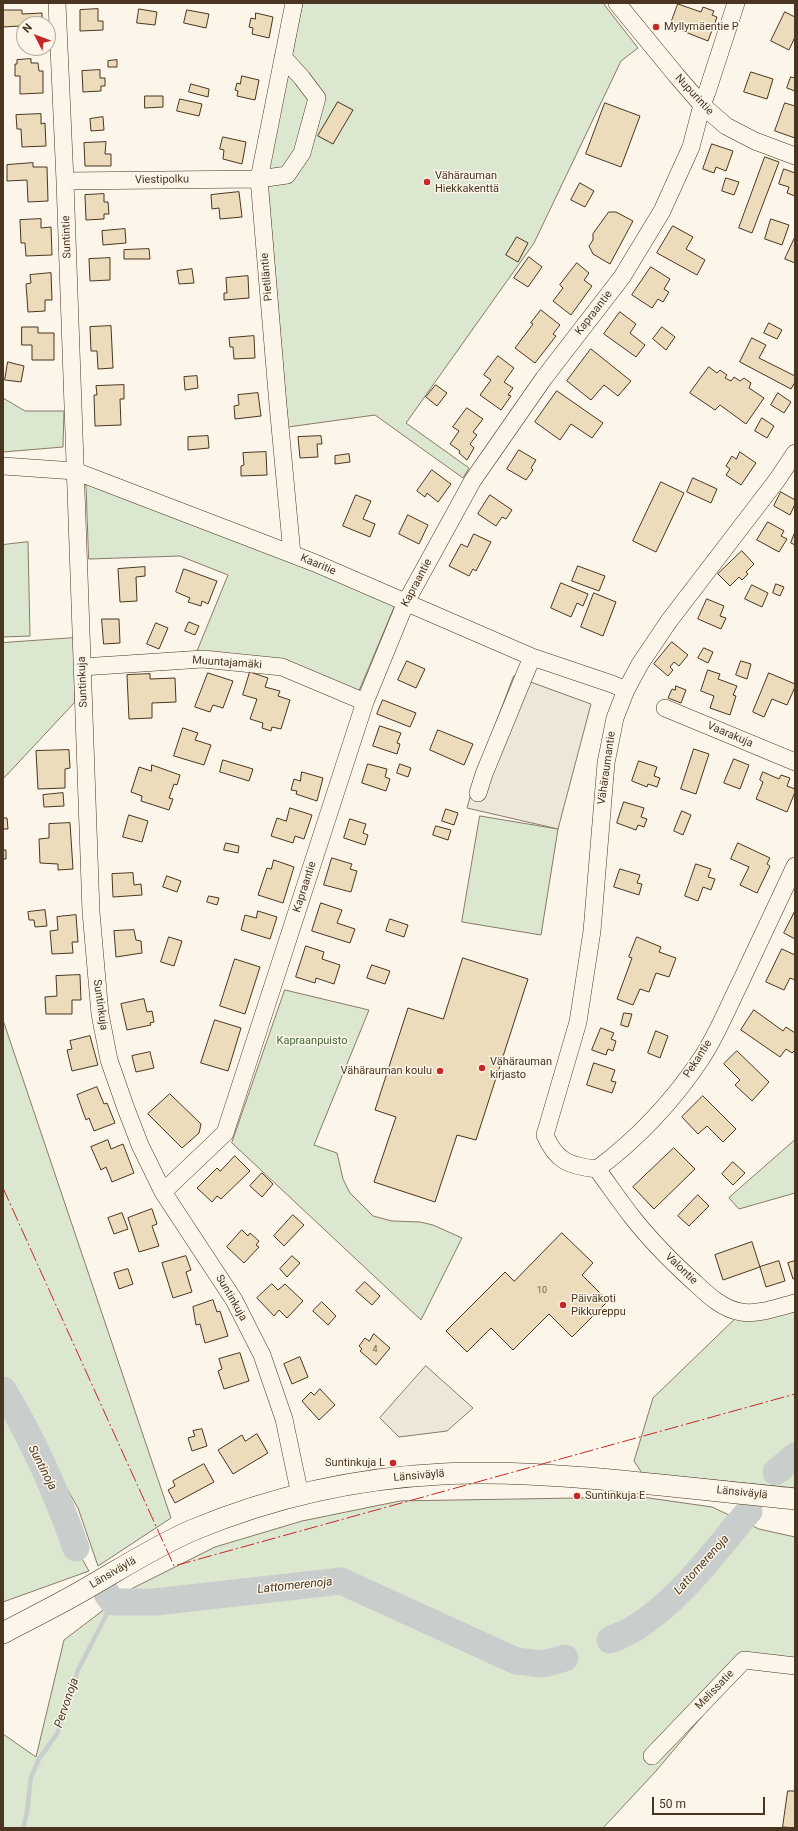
<!DOCTYPE html>
<html>
<head>
<meta charset="utf-8">
<style>
	body { margin:0 }
	#map { position:relative; width:798px; height:1831px; overflow:hidden; background:#fbf6e9; font-family:Roboto,sans-serif }
	canvas { display:block }
	.frame { position:absolute; inset:0; border:4px solid #4a3520; pointer-events:none }
	.north { position:absolute; left:16px; top:16px; width:40px; height:40px; box-sizing:border-box; background:#fbf6e9; border:1px solid #b4a999; border-radius:50%; rotate:312deg; font-size:11px; font-weight:700; line-height:16px; text-align:center; color:#4a3520 }
	.north::after { content:''; display:block; margin:auto; width:14px; height:18px; background:#c62828; clip-path:polygon(50% 0,100% 100%,50% 72%,0 100%) }
	.scale { position:absolute; left:652px; top:1797px; width:113px; height:18px; box-sizing:border-box; border:2px solid #4a3520; border-top:0; padding-left:5px; font-size:12px; line-height:14px; white-space:nowrap; color:#4a3520; -webkit-text-stroke:3px #fbf6e9; paint-order:stroke }
</style>
</head>
<body>
<div id="map">
<canvas width="798" height="1831"></canvas>
<div class="frame"></div>
<div class="north">N</div>
<div class="scale">50 m</div>
</div>
<script>
const c = document.querySelector('canvas').getContext('2d');
c.lineJoin = 'round';
function paint(path, color) {
  c.fillStyle = color;
  c.fill(path, 'evenodd');
}
function strokePath(path, color, width, dash) {
  c.strokeStyle = color;
  c.lineWidth = width;
  c.lineCap = dash ? 'butt' : 'round';
  c.setLineDash(dash || []);
  c.stroke(path);
}
function drawText(font, color, halo, rows, align = 'center') {
  c.font = font + ' Roboto,sans-serif';
  c.lineWidth = 3;
  c.setLineDash([]);
  c.textBaseline = 'middle';
  c.strokeStyle = halo;
  c.fillStyle = color;
  for (const [text, x, y, turn = 0] of rows) {
    c.save();
    c.translate(x, y);
    c.rotate((+turn || 0) * Math.PI / 180);
    c.textAlign = isNaN(turn) ? turn : align;
    if (halo) c.strokeText(text, 0, 0);
    c.fillText(text, 0, 0);
    c.restore();
  }
}
const green = new Path2D(`
	M303,3h300l35,45 -17,13 -87,182 -128,180 63,45 -6,10 -88,-63 -87,12 -21,-251z
	M3,398l22,13h39l-1,36 -60,5z
	M86,475l312,123 -42,100 -74,-31 -85,-16 31,-76 -48,-19 -91,3z
	M28,542l2,94 -27,1v-92z
	M74,638l1,64 -72,77v-136z
	M480,816l78,13 -17,106 -79,-13z
	M285,990l84,20 -55,135 23,8 6,26 7,14 23,23 19,5 28,1 13,3 29,13 -41,82 -189,-177z
	M3,1020l168,498 -73,48 -20,-58 -75,-129z
	M795,1140v53l-56,16 -10,-11z
	M795,1298v190l-153,-15 -8,-12 19,-63 89,-86z
	M3,1390l11,18 47,99 15,41 13,23 -86,31z
	M642,1497l70,10 47,22 36,8v134l-49,-7 -90,107 -53,57h-600v-94l33,23 28,-117 67,-51 84,-42 87,-26 98,-20z`);
const parking = new Path2D(`
	M514,676l77,28 -33,125 -91,-21 9,-32z
	M426,1366l47,42 -26,23 -48,6 -19,-19z`);
const stream = new Path2D(`
	M23,1828l4,-16 4,-35 8,-18 19,-27 20,-62 35,-68`);
const river = new Path2D(`
	M3,1390c30,49 54,104 73,158
	M776,1472l19,-16
	M107,1594l6,8h42l186,-21 175,80 27,3 22,-6
	M610,1640c8,-4 18,-7 25,-12 46,-29 79,-76 114,-117`);
const building = new Path2D(`
	M678,4l23,8 2,-5 11,4 -2,4 5,2 -9,24 -38,-15z
	M98,9v12h5v9l-23,1v-21z
	M139,9l18,3 -2,13 -18,-2z
	M3,10h19v4l20,-1v11h-18v16h-4v-14l-17,1z
	M187,10l22,4 -3,14 -22,-5z
	M785,12l10,5v20l-6,13 -18,-9z
	M256,13l17,4 -4,21 -17,-4 1,-6 -4,-1 2,-9 4,1z
	M31,59v4h7l1,8h4v22l-23,1v-18h-5v-12h2v-4z
	M117,60v7h-9v-6z
	M100,70v8h5v8h-4v5l-18,1 -1,-21z
	M751,72l22,7 -6,20 -23,-7z
	M242,76l17,4 -4,20 -18,-4 1,-5 -3,-1 2,-7 3,1z
	M791,77l4,1v13l-8,-3z
	M191,84l18,5 -1,8 -19,-5z
	M145,96h18v11l-18,1z
	M180,99l22,5 -3,12 -22,-5z
	M338,102l15,8 -20,34 -15,-8z
	M605,103l35,13 -19,51 -35,-13z
	M785,103l10,3v32l-20,-7z
	M41,114v10l4,-1 1,23 -24,1 -1,-18h-4l-1,-14z
	M103,117l1,13 -13,1 -1,-12z
	M223,137l23,5 -4,22 -19,-5 1,-9 -4,-1z
	M106,142l-1,12h6v12h-26l-1,-23z
	M712,144l21,7 -7,20 -10,-4 -2,6 -11,-4z
	M765,157l14,5 -27,71 -13,-5z
	M33,163v4h14l1,34 -20,1 -1,-22 -20,1v-16z
	M784,169l11,4v23l-8,-3 2,-6 -10,-3z
	M726,178l13,4 -5,13 -12,-4z
	M580,183l14,8 -9,16 -14,-7z
	M239,192l3,25 -22,2 -1,-11 -7,1 -1,-14z
	M104,194v8h4l1,12h-5v5l-18,1 -1,-25z
	M609,212h7l17,9 -23,43 -17,-10 -4,-8 4,-6v-6z
	M41,219v9l10,-1 1,28 -26,1 -1,-13h-4l-1,-23z
	M771,219l18,6 -7,20 -17,-6z
	M673,226l20,11 -7,12 19,11 -8,15 -40,-22z
	M125,229l1,14 -23,2 -1,-14z
	M517,237l11,6 -10,19 -12,-7z
	M795,237v26l-10,-4z
	M149,249l1,10h-26v-9z
	M529,257l13,10 -14,20 -14,-9z
	M110,258v22l-20,1 -1,-22z
	M577,263l12,10 -5,7 8,6 -21,29 -18,-14 10,-13 -3,-3z
	M651,267l19,12 -6,10 5,3 -6,10 -5,-3 -6,9 -20,-13z
	M192,269l2,14 -15,1 -2,-13z
	M51,273l1,27h-7v11l-17,1 -2,-28 5,-1 -1,-8z
	M248,276l1,22 -25,2v-7h3l-1,-15z
	M541,310l19,15 -7,9 3,2 -21,27 -20,-15 18,-24 -2,-1z
	M620,312l16,12 -6,9 15,12 -9,12 -32,-23z
	M769,323l13,7 -5,9 -13,-6z
	M111,326l2,42 -15,1 -1,-18h-6l-1,-24z
	M22,327h16v6h16v27h-22v-15h-10z
	M662,327l13,10 -9,13 -13,-11z
	M254,336l1,22 -21,1 -1,-12h-3l-1,-9z
	M752,338l14,7 -7,13 36,18v6l-4,7 -51,-27z
	M591,349l40,32 -13,15 -14,-11 -13,15 -24,-19z
	M498,356l16,12 -10,14 9,6 -5,7 3,1 -10,14 -21,-15 11,-15 -7,-5z
	M8,362l16,4 -3,16 -16,-2z
	M709,367l8,6 3,-3 7,5 -2,3 6,3 3,-4 6,4 4,-3 7,5 -2,5 15,10 -18,26 -26,-19 -5,5 -25,-17z
	M197,376l1,12 -13,2 -1,-13z
	M124,385v14h-4l1,26 -26,1 -1,-31h3l-1,-9z
	M436,385l11,8 -10,13 -11,-9z
	M557,391l46,32 -11,15 -21,-14 -11,16 -25,-18z
	M258,393l3,23 -26,3 -1,-13 5,-1 -1,-10z
	M778,393l13,9 -7,11 -13,-8z
	M467,408l16,11 -10,13 4,3 -7,9 4,4 -7,12 -8,-7 1,-2 -10,-7 9,-13 -6,-4z
	M762,418l12,8 -7,12 -12,-7z
	M208,436l1,12 -21,2v-13z
	M321,436l1,8h-5l1,13 -18,1 -2,-21z
	M519,450l17,10 -5,8 2,2 -7,10 -19,-11z
	M266,452l1,23 -26,1v-10l3,-1 -1,-12z
	M740,452l16,11 -15,22 -15,-10 4,-6 -4,-3 6,-10 4,3z
	M349,454l1,8 -15,2v-8z
	M432,470l19,14 -13,18 -11,-9 -2,4 -8,-6z
	M693,478l24,11 -6,14 -24,-11z
	M661,482l23,11 -28,59 -23,-11z
	M781,492l14,8v4l-5,11 -16,-9z
	M356,495l15,6 -8,18 12,5 -5,13 -27,-11z
	M490,495l22,15 -6,9 -4,-2 -6,9 -18,-12z
	M408,515l20,10 -9,19 -20,-10z
	M768,522l16,9 -3,5 6,3 -8,13 -22,-12z
	M795,532v13l-4,-2z
	M474,534l17,8 -15,29 -3,-2 -4,7 -20,-10 12,-22 6,3z
	M742,551l12,13 -8,8 2,2 -6,6 -3,-3 -9,9 -12,-12z
	M578,566l27,10 -6,15 -27,-10z
	M145,567v9l-9,1 1,24 -17,1 -2,-33z
	M184,569l33,12 -9,23 -6,-3 -1,5 -13,-4 2,-4 -14,-6z
	M561,583l27,11 -5,12 -6,-3 -6,14 -20,-9z
	M776,584l8,3 -4,9 -7,-3z
	M752,585l16,8 -6,14 -17,-8z
	M594,593l22,9 -13,34 -22,-9z
	M707,599l17,7 -4,10 6,2 -5,11 -23,-10z
	M102,619h17l1,24 -16,1z
	M189,622l10,4 -4,9 -10,-4z
	M156,623l12,5 -9,21 -12,-5z
	M672,642l16,13 -9,11 -5,-4 -4,5 3,3 -5,6 -14,-12z
	M704,648l9,4 -5,11 -10,-5z
	M407,661l18,8 -9,19 -18,-8z
	M741,661l10,3 -4,15 -11,-4z
	M708,670l12,4 -2,5 19,7 -4,9 3,1 -6,19 -20,-7 4,-12 -13,-5z
	M250,672l18,6 -3,9 15,4 -2,5 12,4 -9,29 -9,-2 -1,4 -9,-3 1,-5 -13,-4 7,-20 -14,-4z
	M208,673l25,8 -10,27 -10,-3 -3,7 -15,-5z
	M769,673l26,11v3l-8,18 -15,-6 -8,18 -11,-5z
	M150,674v5l25,-1 1,24 -24,1v15l-23,1 -2,-44z
	M676,686l10,4 -5,13 -13,-5 4,-9 3,1z
	M383,700l33,13 -6,14 -33,-13z
	M380,726l21,7 -4,10 3,1 -3,10 -24,-8z
	M183,728l15,5 -3,7 16,5 -7,20 -30,-9z
	M438,730l35,14 -9,21 -34,-15z
	M694,749l15,5 -13,40 -15,-5z
	M69,750l1,18 -5,1v19l-27,1 -2,-38z
	M734,759l15,6 -9,24 -16,-6z
	M223,760l30,9 -4,12 -29,-9z
	M639,761l18,6 -3,9 6,2 -3,9 -9,-3 -1,3 -15,-6z
	M368,764l19,5 -2,8 5,2 -4,12 -24,-8z
	M400,764l11,4 -3,9 -11,-4z
	M152,765l28,10 -3,10 -3,-1 -5,14 4,1 -4,11 -28,-9 1,-5 -11,-4 8,-25 12,4z
	M302,772l21,6 -6,23 -21,-7 1,-3 -6,-1 3,-11 6,2z
	M763,772l16,7 2,-4 9,3 -3,8 8,3v3l-8,20 -31,-13 7,-17 -3,-2z
	M63,793l1,13 -20,1 -1,-12z
	M624,802l20,6 -3,9 6,2 -3,8 -6,-2 -2,5 -19,-7z
	M290,808l22,7 -8,24 -9,-3 -2,7 -22,-7 6,-18 9,3z
	M446,809l12,4 -4,12 -12,-4z
	M682,811l9,4 -8,20 -9,-4z
	M129,815l19,6 -6,21 -19,-5z
	M3,818h4l1,11h-5z
	M350,819l16,5 -3,9 5,2 -3,10 -21,-7z
	M70,823l3,46 -15,1v-6l-18,-1 -1,-24 10,-1v-14z
	M436,826l15,4 -3,10 -15,-5z
	M226,843l13,3 -1,7 -14,-3z
	M738,843l32,15 -3,6 3,2 -13,27 -17,-8 9,-18 -18,-8z
	M3,850h3v9h-3z
	M332,858l20,6 -2,5 7,2 -6,21 -27,-7z
	M274,860l20,7 -11,36 -25,-8 9,-27 4,1z
	M696,864l15,5 -3,8 7,2 -4,11 -8,-3 -5,14 -13,-5z
	M620,869l20,6 -3,8 5,1 -3,11 -25,-8z
	M133,873l1,12 7,-1 1,11 -29,2 -1,-23z
	M167,876l14,5 -4,11 -14,-5z
	M209,896l10,2 -2,7 -10,-3z
	M321,903l21,7 -5,13 18,6 -5,14 -38,-12z
	M45,910l2,16 -12,1 -1,-7h-5l-1,-8z
	M258,911l19,6 -7,22 -29,-9 4,-15 11,3z
	M795,911v28l-11,-6z
	M76,915l2,27h-6l1,11 -21,1 -2,-23 8,-1 -1,-13z
	M390,919l18,6 -4,12 -18,-6z
	M134,930l2,10 5,1 1,12 -26,4 -2,-26z
	M169,937l13,4 -8,25 -13,-4z
	M637,937l24,10 -2,5 17,6 -7,19 -13,-4 -7,19 -9,-3 -7,16 -16,-6 15,-41 -3,-1z
	M306,946l18,6 -2,7 18,6 -6,19 -18,-6 -1,5 -19,-6z
	M782,949l13,6v25l-5,-2 -6,12 -18,-8z
	M463,958l65,21 -52,161 -19,-5 -22,67 -61,-20 22,-65 -21,-7 33,-102 35,11z
	M235,959l25,8 -15,47 -25,-8z
	M372,965l18,6 -5,13 -18,-6z
	M80,975l1,25h-9v14h-26l-1,-17 12,-1 -1,-20z
	M144,999l3,13 5,-1 2,11 -4,1 1,2 -24,5 -6,-26z
	M754,1010l29,21 3,-4 9,6v17l-3,3 -6,-4 -6,8 -39,-27z
	M624,1013l8,1 -4,13 -7,-2z
	M215,1020l26,8 -13,43 -27,-8z
	M601,1028l13,5 -3,6 5,2 -3,10 -5,-2 -2,6 -14,-5z
	M656,1031l12,5 -8,22 -12,-5z
	M90,1036l8,29 -26,6 -5,-21 5,-1 -2,-8z
	M737,1051l32,31 -17,19 -17,-16 5,-5 -16,-16z
	M150,1052l4,16 -18,4 -4,-16z
	M594,1063l21,7 -4,11 5,1 -4,11 -25,-8z
	M97,1087l7,17 3,-1 8,20 -21,8 -5,-13 -3,2 -9,-25z
	M170,1094l31,30 -2,9 -17,15 -34,-34z
	M703,1096l33,33 -13,13 -16,-16 -9,8 -16,-17z
	M108,1140l3,9 12,-5 11,29 -22,9 -6,-15 -5,3 -10,-23z
	M674,1148l21,21 -41,40 -21,-22z
	M235,1156l15,15 -29,28 -4,-3 -5,6 -15,-14 20,-20 3,3z
	M733,1162l12,11 -12,12 -11,-11z
	M262,1173l11,11 -11,13 -12,-11z
	M698,1195l11,11 -20,20 -11,-10z
	M152,1209l5,15 -5,2 7,20 -20,6 -11,-34z
	M122,1213l6,16 -14,5 -6,-16z
	M293,1215l11,10 -20,21 -10,-10z
	M242,1230l6,6 2,-3 9,8 -3,4 3,2 -15,16 -17,-16z
	M562,1233l31,30 -11,12 26,26 -36,36 -23,-23 -36,36 -22,-22 -24,24 -21,-21 59,-59 9,9z
	M752,1242l8,25 -37,13 -8,-25z
	M186,1256l5,14 -5,2 6,20 -19,6 -11,-35z
	M292,1256l8,7 -13,14 -7,-8z
	M779,1261l6,20 -19,6 -6,-20z
	M795,1261v17l-2,1 -5,-16z
	M128,1269l5,15 -14,5 -5,-16z
	M365,1282l15,14 -8,9 -16,-14z
	M272,1284l6,6 7,-6 18,17 -16,17 -8,-8 -5,6 -17,-18z
	M213,1300l4,12 3,-1 8,25 -23,7 -5,-19 -4,1 -3,-18z
	M322,1302l14,14 -8,9 -15,-14z
	M374,1334l16,14 -14,17 -16,-14 2,-2 -3,-3 6,-8 4,3z
	M240,1353l9,28 -25,8 -6,-18 4,-2 -3,-10z
	M300,1357l8,20 -16,7 -8,-20z
	M320,1389l15,16 -16,15 -17,-19 9,-9 3,3z
	M202,1429l5,17 -15,5 -4,-13 7,-2 -2,-5z
	M257,1434l11,19 -35,21 -15,-24 24,-15 3,6z
	M204,1464l10,18 -39,21 -7,-13 7,-4 -2,-5z
	M788,1791h7v37l-12,-1z`);
const minor = new Path2D(`
	M57,3l8,178 26,731 9,102 9,46 16,46 15,39 23,47 71,108 28,55 22,64 16,76
	M617,3l59,72 26,30 24,21 29,15 40,15
	M65,181l194,-2 28,-4 15,-22 15,-55 -15,-20 -19,-21
	M795,453l-18,27 -108,141 -29,43 -14,26 -11,28 -9,45 -14,168 -14,91 -33,113c11,26 24,31 52,34 40,-30 76,-68 104,-110 16,-24 27,-52 40,-78 18,-38 36,-77 54,-115
	M3,466l72,5 240,92 217,94 80,27 14,6
	M292,554l-14,-149 -19,-226 35,-176
	M82,667l121,-8 79,8 83,35
	M665,708l130,54
	M478,793l6,-19 48,-117
	M597,1169c12,16 23,33 36,49 18,23 39,44 61,64 13,12 28,27 47,30 18,3 37,-5 54,-9
	M163,1192l62,-59 140,-431 41,-100 67,-122 71,-102 78,-101 40,-66 29,-64 11,-42 5,-13 29,-89
	M652,1756l92,-96 51,6`);
const major = new Path2D(`
	M3,1633c28,-15 57,-29 84,-45 35,-20 69,-42 106,-58 79,-33 165,-52 250,-56 49,-3 97,0 145,4 69,6 138,14 207,21`);
const power = new Path2D(`
	M3,1188l171,378 621,-172`);
const markers = [
	[656,27,4,"#c62828"],
	[427,182,4,"#c62828"],
	[482,1068,4,"#c62828"],
	[440,1071,4,"#c62828"],
	[563,1305,4,"#c62828"],
	[393,1463,4,"#c62828"],
	[577,1496,4,"#c62828"]
];
const numberNames = [
	["10",542,1291],
	["4",375,1350]
];
const poiNames = [
	["Myllymäentie P",664,27],
	["Vähärauman",435,176],
	["Hiekkakenttä",435,189],
	["Vähärauman",490,1062],
	["kirjasto",490,1075],
	["Vähärauman koulu",432,1071,"right"],
	["Päiväkoti",571,1299],
	["Pikkureppu",571,1312],
	["Suntinkuja L",385,1463,"right"],
	["Suntinkuja E",585,1496]
];
const streetNames = [
	["Nupurintie",694,95,47],
	["Viestipolku",162,180,-1],
	["Suntintie",67,237,-92],
	["Pietiläntie",267,277,-95],
	["Kapraantie",594,313,-52],
	["Kaaritie",318,565,23],
	["Kapraantie",417,583,-62],
	["Muuntajamäki",227,663,4],
	["Suntinkuja",83,682,-92],
	["Vaarakuja",730,735,23],
	["Vähäraumantie",607,768,-82],
	["Kapraantie",305,887,-72],
	["Suntinkuja",100,1005,82],
	["Pekantie",698,1059,-57],
	["Valontie",681,1269,44],
	["Suntinkuja",231,1298,60],
	["Länsiväylä",419,1476,-5],
	["Länsiväylä",742,1493,6],
	["Länsiväylä",113,1573,-30],
	["Melissatie",715,1690,-46]
];
const parkNames = [
	["Kapraanpuisto",312,1041]
];
const waterNames = [
	["Suntinoja",42,1468,63],
	["Lattomerenoja",702,1565,-48],
	["Lattomerenoja",295,1586,-6],
	["Pervonoja",67,1703,-71]
];
paint(green, '#dce7d0');
strokePath(green, '#887966', 1);
paint(parking, '#ede7d9');
strokePath(parking, '#887966', 1);
strokePath(stream, '#c9cecd', 4.5);
strokePath(river, '#c9cecd', 27);
paint(building, '#ecdcbc');
strokePath(building, '#4a3520', 1);
strokePath(minor, '#4a3520', 18);
strokePath(major, '#4a3520', 22);
strokePath(minor, '#fbf6e9', 17);
strokePath(major, '#fbf6e9', 21);
strokePath(power, '#c62828', 1, [14, 3, 2, 3]);
for (const [x, y, r, color] of markers) {
  const dot = new Path2D();
  dot.arc(x, y, r, 0, 2 * Math.PI);
  c.fillStyle = color;
  c.fill(dot);
  strokePath(dot, '#fbf6e9', 1.5);
}
drawText('9px', '#725f47', null, numberNames);
drawText('11px', '#4a3520', '#fbf6e9', poiNames, 'left');
drawText('11px', '#4a3520', '#fbf6e9', streetNames);
drawText('11px', '#436837', '#fbf6e9', parkNames);
drawText('italic 12px', '#4a3520', '#fbf6e9', waterNames);
</script>
</body>
</html>
